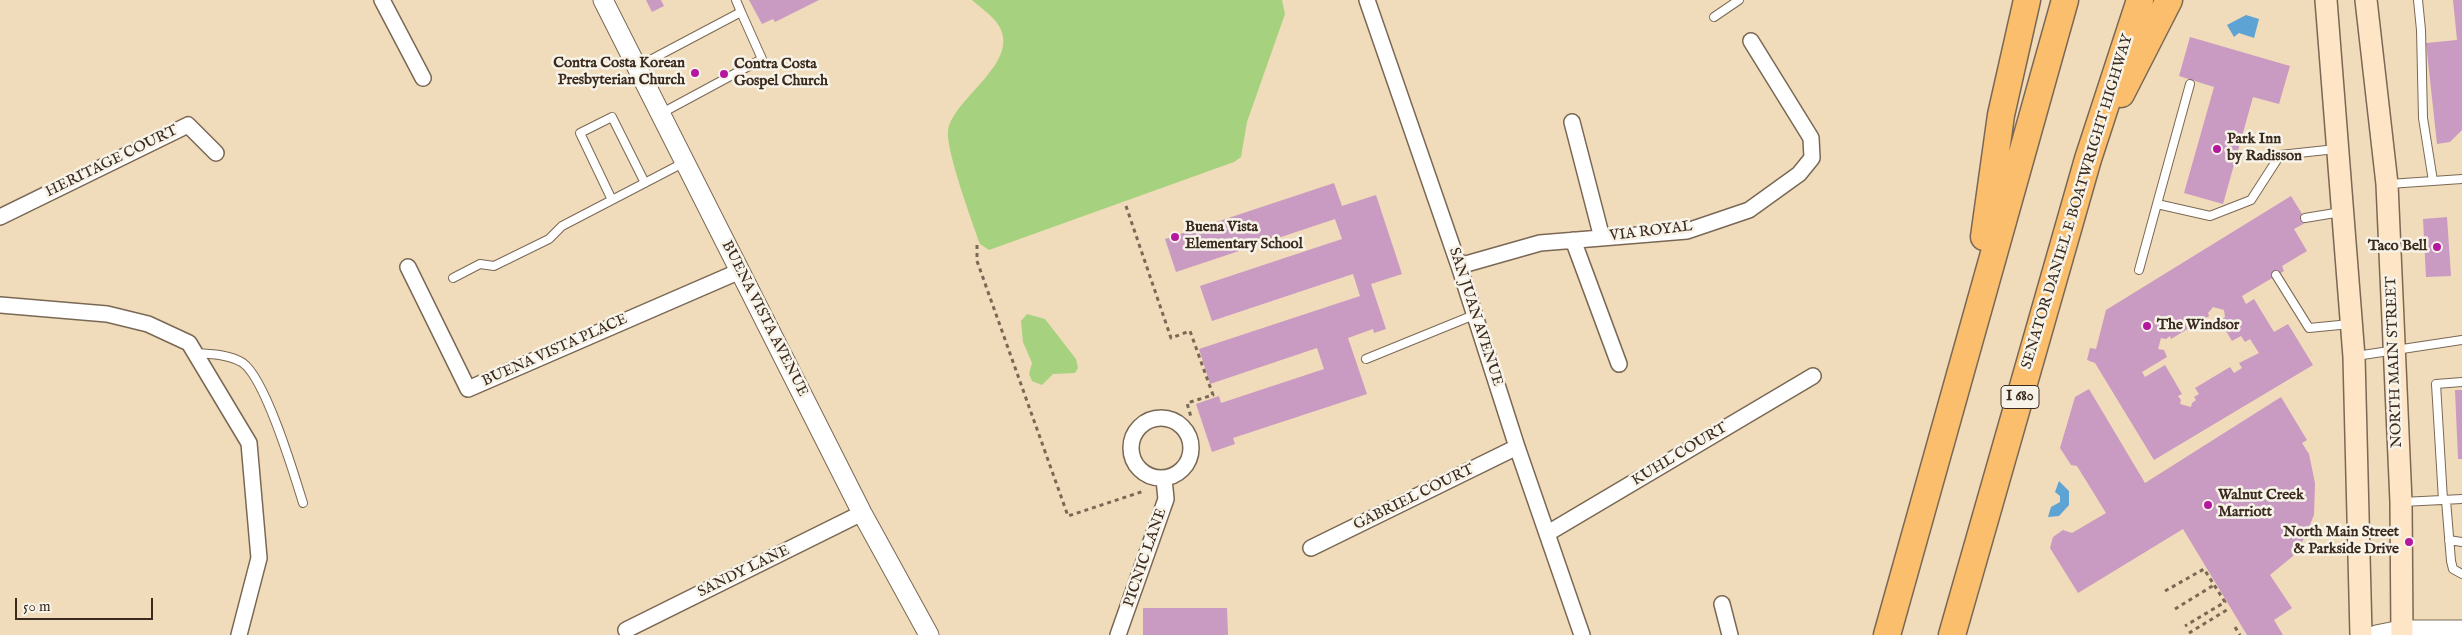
<!DOCTYPE html>
<html>
<head>
<meta charset="utf-8">
<style>
	body { margin:0 }
	#map { position:relative; width:2462px; height:635px; overflow:hidden; background:#f0dcba; font-family:"IM FELL English",serif }
	canvas { display:block }
	.scale { position:absolute; left:15px; top:598px; width:138px; height:22px; box-sizing:border-box; border:2px solid #3b2a1e; border-top:0; padding-left:6px; font-size:15px; line-height:18px; white-space:nowrap; color:#3b2a1e; -webkit-text-stroke:4px #f7f3e8; paint-order:stroke }
</style>
</head>
<body>
<div id="map">
<canvas width="2462" height="635"></canvas>
<div class="scale">50 m</div>
</div>
<script>
const c = document.querySelector('canvas').getContext('2d');
c.lineJoin = 'round';
function paint(path, color) {
  c.fillStyle = color;
  c.fill(path, 'evenodd');
}
function strokePath(path, color, width, dash) {
  c.strokeStyle = color;
  c.lineWidth = width;
  c.lineCap = dash ? 'butt' : 'round';
  c.setLineDash(dash || []);
  c.stroke(path);
}
function drawText(font, color, halo, rows, align = 'center') {
  c.font = font + ' "IM FELL English",serif';
  c.lineWidth = 5;
  c.setLineDash([]);
  c.textBaseline = 'middle';
  c.strokeStyle = halo;
  c.fillStyle = color;
  for (const [text, x, y, turn = 0] of rows) {
    c.save();
    c.translate(x, y);
    c.rotate((+turn || 0) * Math.PI / 180);
    c.textAlign = isNaN(turn) ? turn : align;
    if (halo) c.strokeText(text, 0, 0);
    c.fillText(text, 0, 0);
    c.restore();
  }
}
const green = new Path2D(`
	M972,0h310l3,14 -38,108 -6,35 -7,5 -245,88 -9,-6c-8,-23 -34,-93 -32,-113 4,-33 77,-70 49,-108 -6,-8 -17,-16 -25,-23z
	M1027,314l18,5 31,40 2,9 -3,5 -22,1 -11,11 -10,-4 -3,-7 3,-11 -9,-21 -2,-21z`);
const water = new Path2D(`
	M2246,15l13,4 -5,19 -15,-5 -5,4 -7,-12z
	M2059,481l10,10v14l-10,11 -11,1 3,-10 9,-5v-6l-5,-4z`);
const building = new Path2D(`
	M646,0h15l3,6 -12,6z
	M749,0h70l-44,22 -2,-3 -11,5z
	M2453,0h9v130l-12,12 -13,2 -11,-101 31,-3z
	M2190,37l100,29 -11,38 -26,-7 -30,107 -39,-11 30,-106 -35,-11z
	M1334,183l8,23 34,-11 26,79 -31,10 15,45 -12,4 -1,-4 -25,9 19,56 -134,44 2,6 -23,8 -16,-48 23,-8 2,7 103,-34 -7,-21 -107,36 -11,-35 161,-53 -7,-22 -141,47 -12,-35 142,-47 -7,-20 -159,53 -11,-33z
	M2291,196l16,26 -13,7 13,22 -25,15 2,5 -42,25 4,8 8,-5 20,33 14,-8 25,41 -159,95 -59,-97 -8,-3 3,-12 6,1 10,-39zM2213,307l11,3 1,7 -2,2 6,10 -3,2 6,10 9,-5 4,6 5,-3 9,14 -20,10 3,5 -8,5 -4,-6 -35,21 4,6 -5,3 2,3 -4,3 -1,4 -11,-3 1,-4 -3,-4 4,-2 -17,-29 -20,12 -3,-5 25,-15 -3,-7 -6,-1 3,-11 5,1 4,-3 1,3 38,-23 -1,-3z
	M2447,217l4,59 -25,1 -3,-58z
	M2089,389l56,94 136,-86 26,43 -5,3 7,11 6,29 -1,32 -9,22 -12,19 -23,19 22,33 -18,12 9,15h-36l-64,-106 -105,64 -28,-45 3,-11 10,-7 9,3 34,-20 -29,-47 -6,-1 -11,-17 15,-51z
	M2455,390h7v69h-4z
	M1143,608h84l1,27h-85z`);
const path = new Path2D(`
	M1126,206l45,132 19,-7 23,64 -26,8 4,14
	M977,245v16l91,255 76,-25
	M2165,591l39,-22 21,33 -40,24
	M2175,609l39,-24
	M2235,627l5,8
	M2189,633l41,-25`);
const service = new Path2D(`
	M736,0l5,12
	M2418,0l3,30 2,88 10,63
	M1714,17l25,-17
	M637,67l104,-55 21,47 -102,55
	M2190,84l-33,120 53,12 41,-16 29,-45 56,-6
	M2389,184l73,-5
	M612,200l-32,-67 32,-16 33,66
	M2305,218l36,-6
	M2139,270l18,-66
	M2276,275l33,53 41,-4
	M453,278l27,-14 14,2 55,-27 13,-13 123,-64
	M194,353c16,1 35,1 49,10 23,17 51,111 60,140
	M2356,356l106,-16
	M1366,359l108,-44
	M2443,500l-7,-116 26,-2
	M2446,500l5,61 2,8 9,5
	M2402,502l60,-3
	M2449,540l13,2`);
const minor = new Path2D(`
	M382,0l41,78
	M1367,0l92,266 58,181 65,188
	M1572,122l30,116
	M0,217l188,-92 28,28
	M1573,240l46,124
	M1459,266l81,-23 147,-12 62,-21 50,-36 13,-16 -1,-20 -60,-97
	M408,267l60,122 272,-118
	M0,305l107,9 41,10 41,19 60,100 10,115 -20,77
	M1131 448a30 30 0 1 1 60 0a30 30 0 1 1-60 0Z
	M1548,533l265,-157
	M1311,548l206,-101
	M1722,604l8,31
	M626,630l236,-117
	M1118,635l48,-136 -2,-20`);
const tertiary = new Path2D(`
	M603,0l259,513 67,122
	M2376,635l25,-5h61`);
const secondary = new Path2D(`
	M2326,0l28,357 7,278
	M2366,0l21,184 14,318 1,133`);
const motorway = new Path2D(`
	M2121,94l48,-94
	M1984,237l17,-122 26,-115
	M1887,635l178,-635
	M1952,635l136,-476 52,-159`);
const markers = [
	[695,73,5,"#b5179e"],
	[724,74,5,"#b5179e"],
	[2217,149,5,"#b5179e"],
	[1175,237,5,"#b5179e"],
	[2437,247,5,"#b5179e"],
	[2147,326,5,"#b5179e"],
	[2208,505,5,"#b5179e"],
	[2409,542,5,"#b5179e"]
];
const shields = [
	[2020,397,38]
];
const shieldNames = [
	["I 680",2020,397]
];
const poiNames = [
	["Contra Costa Korean",685,64,"right"],
	["Presbyterian Church",685,81,"right"],
	["Contra Costa",734,65],
	["Gospel Church",734,82],
	["Park Inn",2227,140],
	["by Radisson",2227,157],
	["Buena Vista",1185,228],
	["Elementary School",1185,245],
	["Taco Bell",2427,247,"right"],
	["The Windsor",2157,326],
	["Walnut Creek",2218,496],
	["Marriott",2218,513],
	["North Main Street",2399,533,"right"],
	["& Parkside Drive",2399,550,"right"]
];
const streetNames = [
	["HERITAGE COURT",112,162,-26],
	["SENATOR DANIEL E BOATWRIGHT HIGHWAY",2078,202,-73],
	["VIA ROYAL",1651,232,-7],
	["SAN JUAN AVENUE",1475,317,72],
	["BUENA VISTA AVENUE",764,319,63],
	["BUENA VISTA PLACE",555,351,-24],
	["NORTH MAIN STREET",2395,362,-92],
	["KUHL COURT",1680,455,-31],
	["GABRIEL COURT",1414,498,-26],
	["PICNIC LANE",1146,558,-71],
	["SANDY LANE",744,572,-26]
];
paint(green, '#a6d27f');
paint(water, '#5da3d3');
paint(building, '#c99ac2');
strokePath(service, '#7a6855', 10);
strokePath(minor, '#7a6855', 18);
strokePath(tertiary, '#7a6855', 21);
strokePath(secondary, '#7a6855', 24);
strokePath(motorway, '#7a6855', 29);
strokePath(path, '#7a6855', 3, [4, 4]);
strokePath(service, '#fff', 8);
strokePath(minor, '#fff', 15);
strokePath(tertiary, '#fff', 19);
strokePath(secondary, '#fde5c5', 21);
strokePath(motorway, '#fabe6d', 26);
for (const [x, y, r, color] of markers) {
  const dot = new Path2D();
  dot.arc(x, y, r, 0, 2 * Math.PI);
  c.fillStyle = color;
  c.fill(dot);
  strokePath(dot, '#f7f3e8', 2);
}
for (const [x, y, w] of shields) {
  const box = new Path2D();
  box.roundRect(x - w / 2, y - 11.5, w, 23, 4);
  c.fillStyle = '#f7f3e8';
  c.fill(box);
  strokePath(box, '#3b2a1e', 1);
}
drawText('bold 14px', '#3b2a1e', null, shieldNames);
drawText('bold 15px', '#3b2a1e', '#f7f3e8', poiNames, 'left');
drawText('15px', '#3b2a1e', '#f7f3e8', streetNames);
</script>
</body>
</html>
